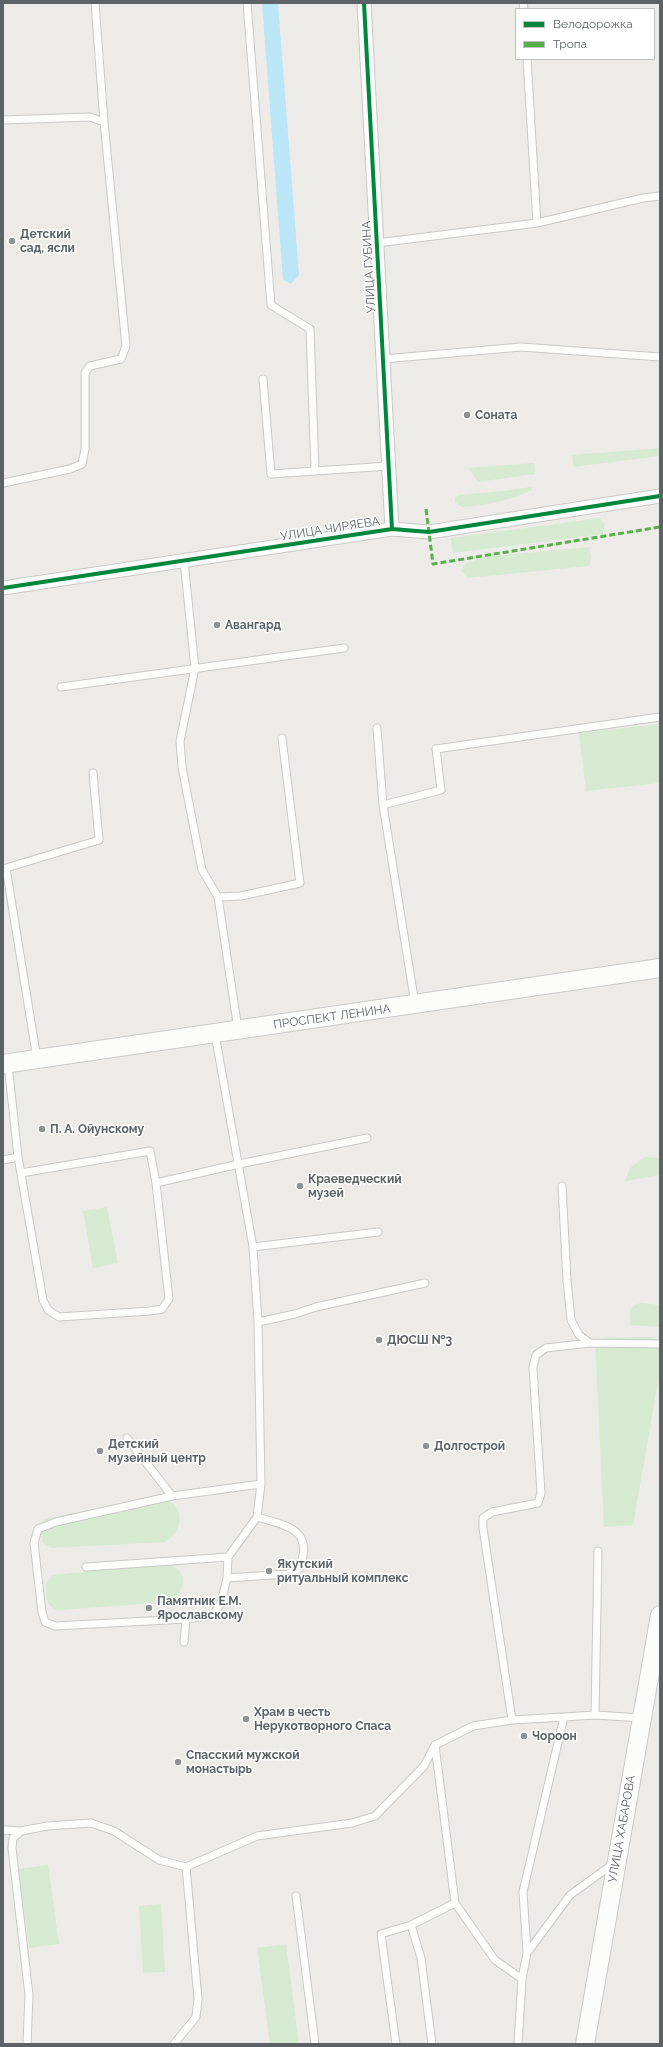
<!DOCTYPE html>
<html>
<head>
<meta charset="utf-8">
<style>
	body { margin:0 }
	#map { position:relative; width:663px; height:2047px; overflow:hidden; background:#edebe7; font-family:Raleway,sans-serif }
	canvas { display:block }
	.frame { position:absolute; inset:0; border:4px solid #5c6266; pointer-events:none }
	.legend { position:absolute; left:515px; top:8px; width:140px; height:52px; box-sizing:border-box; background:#fff; border:1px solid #bec0c2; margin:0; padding:5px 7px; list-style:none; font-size:12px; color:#5c6266 }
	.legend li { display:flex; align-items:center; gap:8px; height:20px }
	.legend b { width:20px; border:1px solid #bec0c2 }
</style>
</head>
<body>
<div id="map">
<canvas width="663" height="2047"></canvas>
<div class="frame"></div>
<ul class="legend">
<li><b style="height:5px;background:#00873e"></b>Велодорожка</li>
<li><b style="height:5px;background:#58b04a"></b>Тропа</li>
</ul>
</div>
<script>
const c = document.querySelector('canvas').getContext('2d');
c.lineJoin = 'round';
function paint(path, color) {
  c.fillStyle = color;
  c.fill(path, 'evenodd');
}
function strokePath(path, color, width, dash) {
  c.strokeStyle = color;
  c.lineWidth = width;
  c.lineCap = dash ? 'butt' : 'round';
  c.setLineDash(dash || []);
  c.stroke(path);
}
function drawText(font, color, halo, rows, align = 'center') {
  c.font = font + ' Raleway,sans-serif';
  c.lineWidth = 3;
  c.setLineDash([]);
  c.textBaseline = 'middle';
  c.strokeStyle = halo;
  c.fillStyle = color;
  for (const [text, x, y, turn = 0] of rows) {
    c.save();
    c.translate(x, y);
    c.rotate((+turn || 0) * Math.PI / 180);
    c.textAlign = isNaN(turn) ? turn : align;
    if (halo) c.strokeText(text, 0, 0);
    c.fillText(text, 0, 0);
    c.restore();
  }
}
const green = new Path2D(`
	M660,448v8l-87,11 -1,-12z
	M534,463l1,11 -57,8 -10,-14z
	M531,487l1,3c-23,11 -45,15 -70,17l-7,-5v-5l4,-2 44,-4z
	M600,518l5,6 -2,10 -150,19 -2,-15z
	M589,547l2,10 -2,9 -122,12 -6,-8 6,-7 17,-6z
	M660,724v59l-74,8 -7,-58z
	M645,1157l15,1v17l-35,6 5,-13z
	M107,1207l11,56 -25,5 -10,-57z
	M641,1303l19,2v22l-30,-2c0,-12 -2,-19 11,-22z
	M652,1337l8,3v31l-27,154 -29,2 -9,-186 8,-3z
	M153,1497c5,1 9,0 13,2 20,8 16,34 -1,43l-114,6 -8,-5 -3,-16 5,-8z
	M165,1564c24,3 23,28 4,38l-110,8c-14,-1 -13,-17 -13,-27l6,-8z
	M48,1865l11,79 -30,4 -11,-79z
	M161,1904l4,68 -22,1 -4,-67z
	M286,1944l13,100h-29l-13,-96z`);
const water = new Path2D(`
	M262,3h16l21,272 -8,9 -8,-4z`);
const lane = new Path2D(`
	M95,3l9,119
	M247,3l24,302 39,24 5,142
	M523,3l1,6
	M3,120l87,-3 14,5 22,224 -5,13 -31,7 -5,7v76l-3,15 -12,5 -67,14
	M537,223l106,-25 17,-2
	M377,243l160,-20 -10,-164
	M383,359l138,-12 139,10
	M263,379l8,95 118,-8
	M184,561l11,107 -15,73 2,26 20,103 16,27 20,132
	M61,687l283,-39
	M377,728l6,77 32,199
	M383,805l58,-15 -5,-41 224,-32
	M218,897l23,-1 59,-13 -18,-145
	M215,1034l38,213 5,75 37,-8 21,-7 109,-24
	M37,1059l-31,-191 93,-28 -6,-67
	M18,1157l25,143 5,10 11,7 91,-6 12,-2 7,-10 -13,-116 -6,-32 -129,22
	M3,1160l15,-3 -10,-93
	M156,1183l83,-19 128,-26
	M562,1186l5,94 4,40 8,15 11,8 70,1
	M253,1247l125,-15
	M127,1438l45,58
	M86,1567l142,-10
	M227,1578l61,-4 11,-5c16,-39 -11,-43 -42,-52
	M186,1619l-131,7 -10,-4 -3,-10 -8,-69 4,-14 18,-7 116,-26 89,-12
	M184,1642l2,-23 27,-4 8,-12 6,-25 1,-21 29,-40 4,-33 -3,-162
	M595,1715l3,-164
	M512,1720l-29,-192v-10l9,-6 46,-9 3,-10 -8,-126 3,-12 10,-7 44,-5
	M3,1830l18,1
	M296,1896l19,148
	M455,1903l40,57 27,19
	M411,1925l44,-22 -20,-158
	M527,1953l-4,-61 41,-175
	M27,2044l2,-49 -17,-147 1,-10 8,-7 26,-5 44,-3 23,8 45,29 27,7 71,-31 95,-13 23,-7 49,-50 11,-21 38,-19 39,-6 52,-3 31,-2 47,3
	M174,2044l22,-27 2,-18 -12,-132
	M396,2044l-15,-110 30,-9 10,33 11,86
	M518,2044l4,-65 5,-26 43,-58 43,-31`);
const street = new Path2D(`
	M364,3l28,526
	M3,588l389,-59 37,3 231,-36`);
const secondary = new Path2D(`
	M3,1064l657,-96
	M585,2044l75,-429`);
const quiet = new Path2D(`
	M426,509l7,55 227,-37`);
const cycleway = new Path2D(`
	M364,3l28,526
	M3,588l389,-59 37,3 231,-36`);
const markers = [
	[12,241,4,"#8f9293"],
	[467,415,4,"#8f9293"],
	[217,625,4,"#8f9293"],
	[42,1129,4,"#8f9293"],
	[300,1186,4,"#8f9293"],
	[379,1340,4,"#8f9293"],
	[426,1446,4,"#8f9293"],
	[100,1451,4,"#8f9293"],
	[269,1571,4,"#8f9293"],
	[149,1608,4,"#8f9293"],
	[246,1719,4,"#8f9293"],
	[524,1736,4,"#8f9293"],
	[178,1762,4,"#8f9293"]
];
const poiNames = [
	["Детский",20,234],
	["сад, ясли",20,248],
	["Соната",475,415],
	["Авангард",225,625],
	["П. А. Ойунскому",50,1129],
	["Краеведческий",308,1179],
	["музей",308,1193],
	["ДЮСШ №3",387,1340],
	["Детский",108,1444],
	["музейный центр",108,1458],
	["Долгострой",434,1446],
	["Якутский",277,1564],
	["ритуальный комплекс",277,1578],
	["Памятник Е.М.",157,1601],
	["Ярославскому",157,1615],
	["Храм в честь",254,1712],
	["Нерукотворного Спаса",254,1726],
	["Чороон",532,1736],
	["Спасский мужской",186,1755],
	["монастырь",186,1769]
];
const streetNames = [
	["УЛИЦА ГУБИНА",369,267,-93],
	["УЛИЦА ЧИРЯЕВА",330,529,-9],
	["ПРОСПЕКТ ЛЕНИНА",332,1017,-8],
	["УЛИЦА ХАБАРОВА",622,1829,-80]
];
paint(green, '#d6ead1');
paint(water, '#bbe6f8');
strokePath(lane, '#c9c9c8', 9);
strokePath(street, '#c9c9c8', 15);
strokePath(secondary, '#c9caca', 20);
strokePath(lane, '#fcfcfb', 7);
strokePath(street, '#fcfcfb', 13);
strokePath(secondary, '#fcfcfb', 18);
strokePath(quiet, '#58b04a', 3, [6, 3]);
strokePath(cycleway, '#00873e', 4);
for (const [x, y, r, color] of markers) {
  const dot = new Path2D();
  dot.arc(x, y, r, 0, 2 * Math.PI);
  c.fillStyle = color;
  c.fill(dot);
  strokePath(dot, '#fff', 1.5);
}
drawText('bold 12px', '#5c6266', '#fff', poiNames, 'left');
drawText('12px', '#5c6266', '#fff', streetNames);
</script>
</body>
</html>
